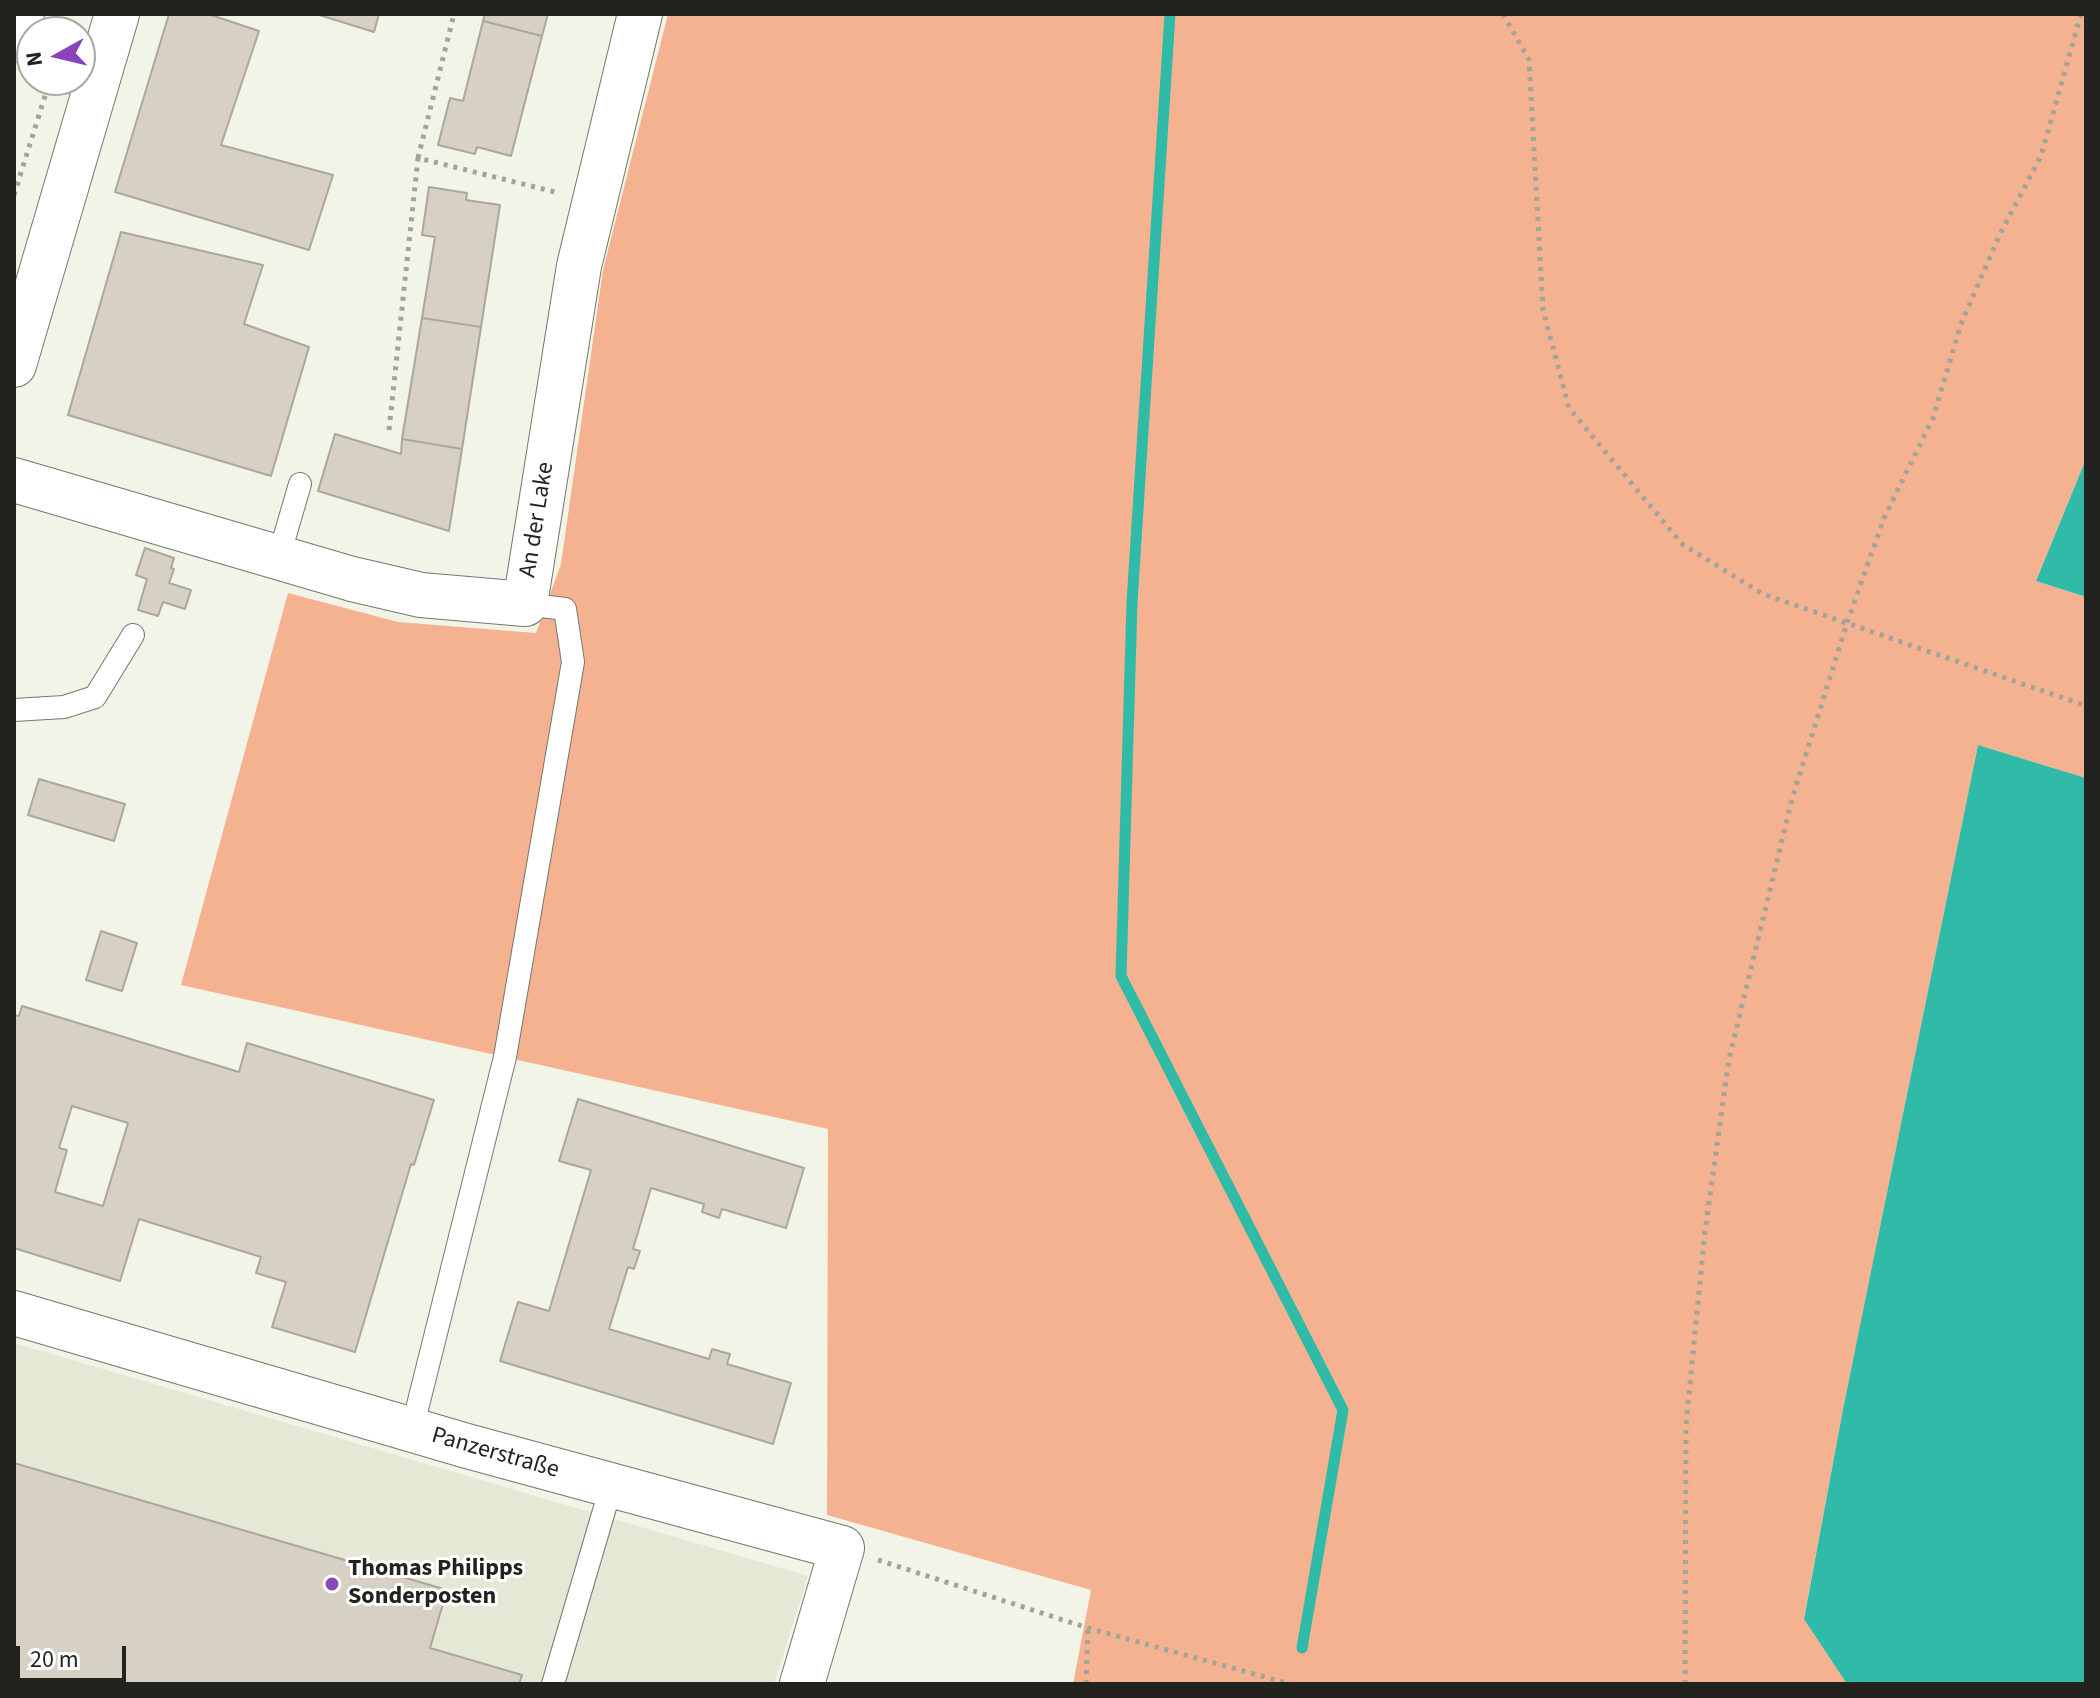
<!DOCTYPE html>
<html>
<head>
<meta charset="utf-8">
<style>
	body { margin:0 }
	#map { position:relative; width:2100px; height:1698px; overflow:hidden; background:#f2f4e8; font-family:"Source Sans 3",sans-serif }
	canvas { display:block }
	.frame { position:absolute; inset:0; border:16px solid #22231f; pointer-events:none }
	.north { position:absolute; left:16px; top:16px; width:80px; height:80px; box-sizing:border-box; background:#fff; border:2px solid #a7a7a5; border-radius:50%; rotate:262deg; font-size:22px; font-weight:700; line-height:32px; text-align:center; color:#22231f }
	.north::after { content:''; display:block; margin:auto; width:28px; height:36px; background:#8844b8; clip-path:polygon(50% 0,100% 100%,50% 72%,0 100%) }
	.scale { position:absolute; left:16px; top:1646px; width:110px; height:36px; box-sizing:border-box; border:4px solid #22231f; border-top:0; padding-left:10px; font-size:24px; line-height:28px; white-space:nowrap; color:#22231f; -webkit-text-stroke:6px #fff; paint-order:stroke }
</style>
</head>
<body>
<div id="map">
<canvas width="2100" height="1698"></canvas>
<div class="frame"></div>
<div class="north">N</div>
<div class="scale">20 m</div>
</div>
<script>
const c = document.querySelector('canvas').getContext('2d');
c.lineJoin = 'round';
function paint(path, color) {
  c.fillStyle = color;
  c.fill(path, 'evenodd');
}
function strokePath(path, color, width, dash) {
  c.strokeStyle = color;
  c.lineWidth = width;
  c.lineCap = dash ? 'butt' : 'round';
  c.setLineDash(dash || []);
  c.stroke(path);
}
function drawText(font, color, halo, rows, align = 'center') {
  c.font = font + ' "Source Sans 3",sans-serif';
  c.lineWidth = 6;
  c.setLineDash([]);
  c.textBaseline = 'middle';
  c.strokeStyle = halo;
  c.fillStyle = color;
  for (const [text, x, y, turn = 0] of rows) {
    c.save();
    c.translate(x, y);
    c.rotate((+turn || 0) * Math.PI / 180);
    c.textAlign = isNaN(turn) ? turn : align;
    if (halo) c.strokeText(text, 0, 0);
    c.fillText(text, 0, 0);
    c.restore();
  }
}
const built = new Path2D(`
	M14,1343l794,233 -34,108h-760z`);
const green = new Path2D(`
	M668,14h1418v445l-50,122 50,16v181l-108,-33 -135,664 -39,209 43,66h-774l18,-94 -264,-75 1,-386 -647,-144 107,-392 110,29 138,11 25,-69 42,-294z`);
const water = new Path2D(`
	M2086,459v138l-50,-16z
	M1978,745l108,33v906h-239l-43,-65 39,-210z`);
const stream = new Path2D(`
	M1170,14l-38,588 -11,374 222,434 -41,238`);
const building = new Path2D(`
	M169,14h39l51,17 -38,114 112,30 -24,75 -194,-58z
	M316,14h63l-5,18z
	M485,14h63l-6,22 -59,-15z
	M483,21l59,15 -31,120 -34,-9 -2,7 -37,-9 12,-47 13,3z
	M429,187l38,6 -1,7 34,5 -19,122 -59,-9 13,-81 -13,-2z
	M121,232l142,33 -19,59 65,23 -38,129 -203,-61z
	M422,318l59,9 -19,122 -60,-10z
	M335,434l66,20 1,-15 60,10 -13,82 -131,-40z
	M145,548l29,10 -3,10 3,1 -5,14 22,7 -6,19 -22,-7 -5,14 -20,-6 9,-31 -11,-4z
	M39,779l86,25 -11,37 -86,-26z
	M101,931l36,12 -15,48 -36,-11z
	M22,1006l217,66 8,-29 187,57 -20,65 -3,-1 -56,188 -83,-25 14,-45 -30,-9 5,-16 -122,-38 -19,62 -106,-33v-233l5,1zM72,1106l56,17 -25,83 -48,-14 12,-42 -8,-2z
	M578,1099l226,69 -18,60 -64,-19 -3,9 -17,-6 2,-8 -53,-16 -18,61 7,2 -6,18 -6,-2 -19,62 100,30 3,-10 18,5 -3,10 64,19 -18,61 -273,-83 18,-59 31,9 42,-141 -32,-9z
	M14,1463l433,127 -17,58 92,27 -3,9h-505z`);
const path = new Path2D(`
	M1503,14l26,46 14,250 26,98 113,136 81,50 323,112
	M65,32l5,-18
	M418,158l36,-144
	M14,195l36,-115
	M389,430l29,-272 137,34
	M878,1560l210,68 202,56
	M1086,1684l2,-56
	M1685,1684l1,-259 19,-194 24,-172 63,-260 55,-176 37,-105 49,-100 28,-94 38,-88 42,-80 40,-142`);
const service = new Path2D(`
	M279,556l21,-72
	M14,710l50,-3 31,-10 38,-62
	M412,1429l93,-372 68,-395 -8,-53 -40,-5
	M553,1684l58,-197`);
const minor = new Path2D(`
	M14,365l103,-351
	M14,480l338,99 69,16 104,9 54,-338 61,-252
	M14,1313l453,133 375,102 -40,136`);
const secondary = new Path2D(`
	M14,40l8,-26`);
const markers = [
	[332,1584,8,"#8844b8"]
];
const streetNames = [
	["An der Lake",538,520,-81],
	["Panzerstraße",495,1454,16]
];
const poiNames = [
	["Thomas Philipps",348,1570],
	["Sonderposten",348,1598]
];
paint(built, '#e5e8d5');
paint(green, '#f5b290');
paint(water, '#2fbba8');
strokePath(stream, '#2fbba8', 11);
paint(building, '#d6d0c5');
strokePath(building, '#aca79d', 2);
strokePath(service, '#76776d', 24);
strokePath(minor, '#76776d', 46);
strokePath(secondary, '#76776d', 46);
strokePath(path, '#a2a39b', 5, [4, 6]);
strokePath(service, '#fff', 22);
strokePath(minor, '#fff', 44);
strokePath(secondary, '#fff', 44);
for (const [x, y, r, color] of markers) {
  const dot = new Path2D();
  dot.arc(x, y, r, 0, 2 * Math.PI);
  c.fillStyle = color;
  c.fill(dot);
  strokePath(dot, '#fff', 3);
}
drawText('24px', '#22231f', '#fff', streetNames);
drawText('bold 24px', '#22231f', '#fff', poiNames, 'left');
</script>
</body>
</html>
